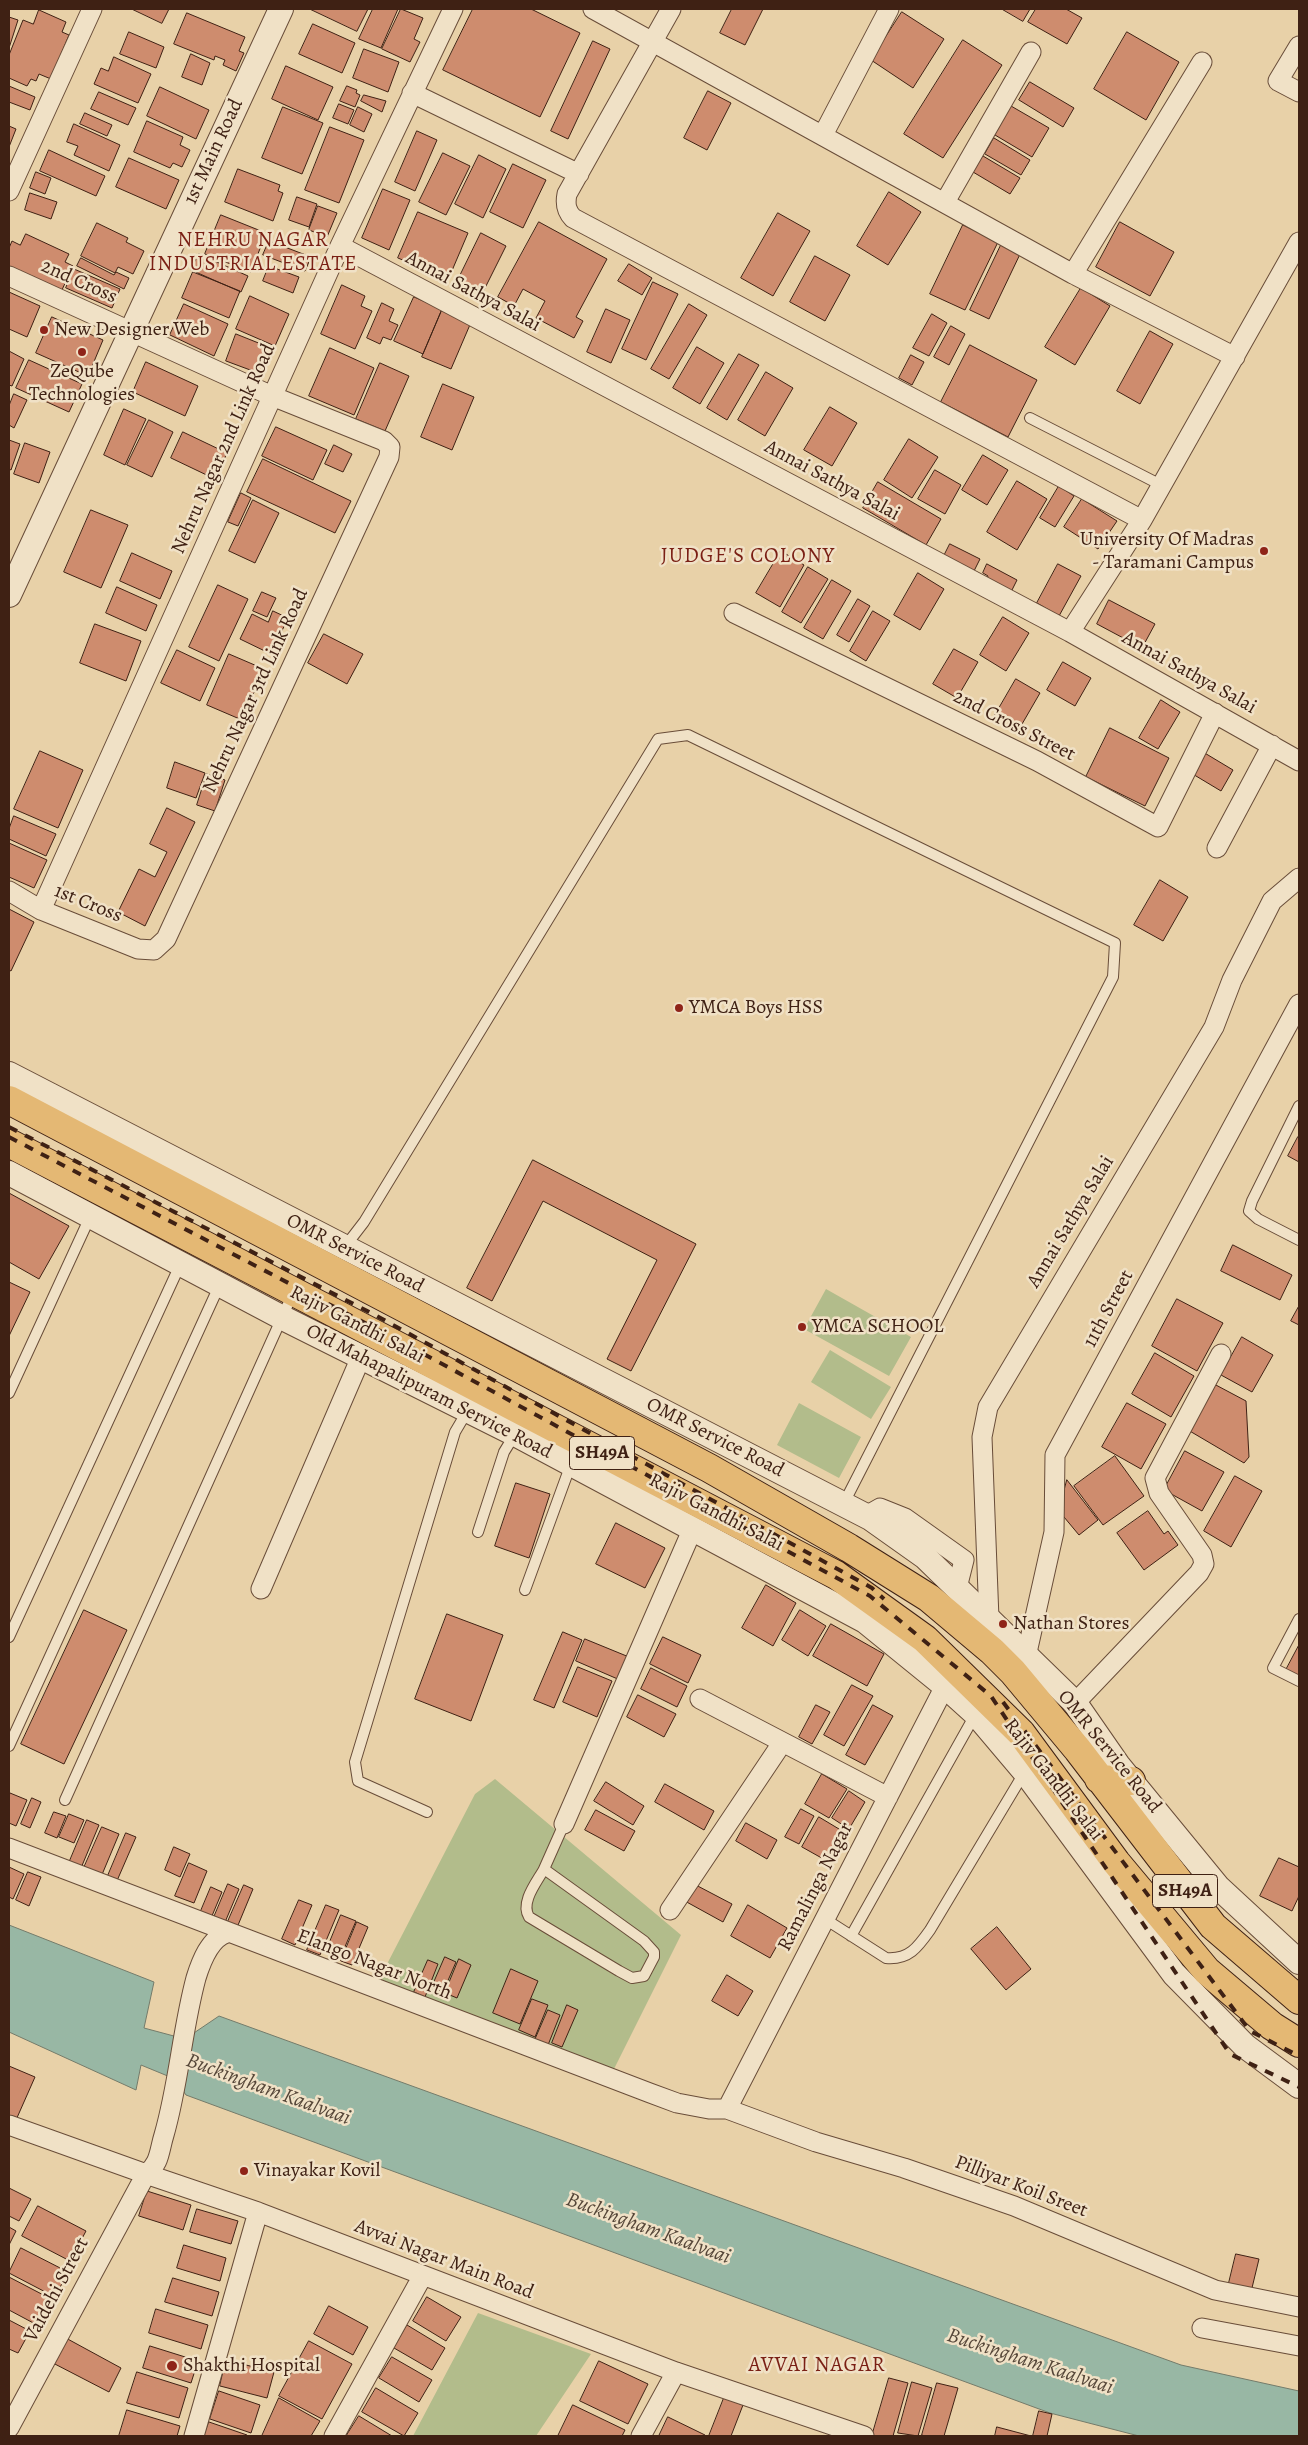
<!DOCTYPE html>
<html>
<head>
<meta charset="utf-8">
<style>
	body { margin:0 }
	#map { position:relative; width:1308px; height:2445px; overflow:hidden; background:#e8d1a8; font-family:Alegreya,serif }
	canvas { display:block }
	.frame { position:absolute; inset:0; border:10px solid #3f2114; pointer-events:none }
</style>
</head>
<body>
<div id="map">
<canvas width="1308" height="2445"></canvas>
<div class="frame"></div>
</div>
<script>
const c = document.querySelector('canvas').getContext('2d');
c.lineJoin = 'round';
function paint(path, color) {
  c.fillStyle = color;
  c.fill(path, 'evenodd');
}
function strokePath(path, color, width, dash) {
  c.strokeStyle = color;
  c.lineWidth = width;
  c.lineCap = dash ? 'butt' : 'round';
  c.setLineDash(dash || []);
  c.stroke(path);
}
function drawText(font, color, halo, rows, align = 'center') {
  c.font = font + ' Alegreya,serif';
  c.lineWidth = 5;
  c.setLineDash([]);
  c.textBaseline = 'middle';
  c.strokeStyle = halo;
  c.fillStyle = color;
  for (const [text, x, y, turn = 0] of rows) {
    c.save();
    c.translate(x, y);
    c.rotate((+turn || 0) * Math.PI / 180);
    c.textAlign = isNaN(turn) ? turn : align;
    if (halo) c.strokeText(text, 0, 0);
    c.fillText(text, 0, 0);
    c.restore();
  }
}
const green = new Path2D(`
	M826,1289l85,48 -22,39 -85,-47z
	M830,1350l61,37 -20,32 -60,-37z
	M799,1403l62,34 -22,41 -62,-33z
	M495,1779l186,156 -73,146 -237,-86 104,-201z
	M478,2313l113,41 -55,82h-123z`);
const water = new Path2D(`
	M9,1925l145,57 -10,46 41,11 34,-23 962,349 118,26v45h-160l-89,-23 -864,-318 -11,-16 -34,-14 -5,25 -127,-58z`);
const building = new Path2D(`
	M132,9h37l-7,14z
	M310,9h58l-11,22z
	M373,9h25l-17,39 -22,-9z
	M401,9l22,9 -9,21 6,3 -10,20 -28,-13z
	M473,9h58l49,24 -40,84 -97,-47z
	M732,9h31l-18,36 -25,-12z
	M1002,9h28l-7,12z
	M1036,9h30l16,9 -15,26 -39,-22z
	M39,10l27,12 -4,10 7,3 -18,44 -12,-5 -3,7 -5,-2 -4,7 -18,-8v-23l14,-35 10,4z
	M902,12l42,27 -31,49 -42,-28z
	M187,13l58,24 -6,14 5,2 -8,18 -13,-6 2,-5 -10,-4 -1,4 -40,-16z
	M9,17l9,3 -9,28z
	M313,24l42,19 -13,30 -43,-19z
	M129,32l35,15 -8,21 -36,-14z
	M1127,32l52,30 -33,58 -52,-31z
	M963,40l39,25 -59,93 -39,-24z
	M593,41l17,8 -42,90 -17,-8z
	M364,49l35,13 -11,30 -35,-14z
	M191,54l19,9 -8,22 -20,-8z
	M114,57l37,17 -13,29 -44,-19 7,-16 7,3z
	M286,66l47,21 -15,33 -46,-21z
	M1030,82l44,26 -11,19 -44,-27z
	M9,86l26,11 -5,13 -21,-8z
	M347,86l10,4 -1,3 4,2 -5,12 -15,-6z
	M160,87l49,23 -13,29 -49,-23z
	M708,91l23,12 -24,47 -23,-12z
	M99,92l37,16 -8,17 -37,-16z
	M364,95l22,6 -4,11 -21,-11z
	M339,104l15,6 -6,14 -15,-6z
	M1011,106l38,22 -17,29 -37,-22z
	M283,107l40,16 -21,51 -40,-16z
	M358,107l14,7 -8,18 -14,-7z
	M85,113l27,12 -5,11 -27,-12z
	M147,121l36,16 -3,8 10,5 -8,17 -9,-4 -3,5 -36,-16z
	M74,124l46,21 -11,26 -35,-16 4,-9 -11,-4z
	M9,126l7,3 -7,18z
	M330,127l34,13 -25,63 -34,-13z
	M417,131l20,9 -22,51 -20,-9z
	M994,138l36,22 -9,15 -36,-21z
	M49,150l56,26 -9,20 -56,-25z
	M443,153l27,13 -24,49 -27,-13z
	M479,155l27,14 -23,49 -28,-14z
	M983,156l37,22 -10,16 -37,-22z
	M129,158l50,22 -13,29 -50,-22z
	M513,164l33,16 -23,48 -33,-16z
	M238,169l42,16 -2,6 5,2 -10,28 -48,-19z
	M36,172l15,6 -6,16 -15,-6z
	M383,189l27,11 -21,50 -27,-12z
	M889,192l32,20 -33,53 -31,-19z
	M30,193l27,9 -6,17 -26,-9z
	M297,197l20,7 -8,23 -20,-7z
	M318,206l19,7 -10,24 -18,-7z
	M418,212l50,21 -20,47 -50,-22z
	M778,213l32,18 -37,65 -32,-18z
	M221,215l45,18 -15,39 -46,-18z
	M539,222l68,37 -31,58 7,4 -9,17 -38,-20 9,-17 -22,-12 -9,17 -16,-9z
	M1120,222l54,30 -24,44 -54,-29z
	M97,223l31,15 -2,4 18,9 -11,23 -15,-7 -3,6 -34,-17z
	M963,225l35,17 -33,68 -35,-16z
	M481,233l25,13 -23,46 -25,-12z
	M26,234l43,20 -4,8 8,4 -12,26 -52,-24v-20l3,-7 8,4z
	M269,241l42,16 -6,14 -42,-16z
	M1003,241l19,9 -33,69 -19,-9z
	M199,254l49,22 -7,16 -50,-22z
	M815,256l35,19 -25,46 -35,-19z
	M81,258l33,17 2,-3 13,6 -5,11 -47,-23z
	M629,264l23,14 -10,17 -24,-14z
	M269,266l30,11 -6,16 -30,-12z
	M74,269l46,20 -8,19 -46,-20z
	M193,272l47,19 -11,27 -47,-20z
	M653,282l25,12 -32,66 -24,-11z
	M342,285l23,11 -4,10 11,5 -17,38 -34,-15z
	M1081,288l29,18 -35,59 -30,-18z
	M9,292l31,14 -13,31 -18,-8z
	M250,296l39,18 -14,32 -39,-17z
	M414,297l28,12 -19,45 -29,-13z
	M382,303l12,6 -5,12 9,4 -7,15 -8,-3 -3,7 -13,-6z
	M184,304l44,20 -14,32 -44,-21z
	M689,304l18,11 -38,64 -18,-10z
	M443,308l29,12 -21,49 -29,-12z
	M606,309l24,11 -19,43 -24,-11z
	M932,314l15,9 -18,33 -16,-8z
	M52,317l51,23 -15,36 -52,-23z
	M951,326l14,8 -16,31 -15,-8z
	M1150,331l23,13 -33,60 -23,-13z
	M236,334l35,14 -10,26 -35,-13z
	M970,345l67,35 -29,57 -67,-35z
	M697,347l27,16 -24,41 -27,-16z
	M330,348l44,20 -20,47 -45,-19z
	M9,351l15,8 -12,27 -3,-1z
	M739,354l20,11 -32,55 -20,-12z
	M911,355l13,7 -12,23 -13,-7z
	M29,360l53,24 -13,28 -53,-24z
	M146,362l52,24 -13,30 -52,-24z
	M380,363l29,13 -24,55 -29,-12z
	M766,372l27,16 -28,48 -27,-16z
	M443,384l31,13 -22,53 -31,-13z
	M14,394l13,6 -13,28 -5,-3v-19z
	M830,407l27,16 -25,43 -28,-16z
	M124,409l22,10 -21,46 -21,-10z
	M149,420l24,12 -21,45 -25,-12z
	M276,427l51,23 -14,30 -51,-24z
	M183,432l44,21 -12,26 -44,-21z
	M909,439l29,18 -26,41 -28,-18z
	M9,440l11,4 -9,26 -2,-1z
	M25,443l25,9 -11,31 -25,-9z
	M334,445l18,9 -9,18 -18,-8z
	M983,455l25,15 -21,35 -25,-15z
	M263,459l88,42 -16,32 -88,-41z
	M935,470l26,15 -16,29 -27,-15z
	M1017,481l30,18 -30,51 -30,-18z
	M878,482l63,37 -15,26 -63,-37z
	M1059,486l15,10 -19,31 -15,-9z
	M241,493l10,5 -13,28 -10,-4z
	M1082,499l35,22 -19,28 -34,-22z
	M253,500l26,13 -24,50 -26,-12z
	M91,510l37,15 -27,63 -37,-16z
	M950,544l30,15 -7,14 -30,-15z
	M781,551l23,14 -24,42 -24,-14z
	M132,553l40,18 -12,28 -40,-18z
	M987,564l30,16 -7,14 -24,-13 2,-5 -5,-3z
	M1058,564l23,12 -22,40 -22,-13z
	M808,567l20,12 -27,44 -19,-11z
	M918,573l26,16 -24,41 -26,-15z
	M832,580l19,11 -28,48 -19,-11z
	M218,585l30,14 -29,62 -30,-14z
	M117,587l40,18 -11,26 -40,-18z
	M262,592l14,6 -9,19 -14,-6z
	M858,599l12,7 -21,36 -12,-7z
	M1109,600l46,24 -13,24 -45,-24z
	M273,611l15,7 -17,36 -31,-15 12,-25 16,8z
	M873,611l17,10 -24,40 -16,-10z
	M1003,617l26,16 -23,38 -26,-16z
	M95,624l46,17 -15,40 -46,-18z
	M324,634l39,20 -16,30 -39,-21z
	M954,649l24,13 -21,36 -24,-14z
	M177,650l38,18 -15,33 -39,-18z
	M229,654l35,15 -22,51 -35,-15z
	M1063,662l28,16 -16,28 -28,-16z
	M1016,679l24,14 -22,38 -24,-14z
	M1161,700l19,12 -22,37 -19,-11z
	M1110,728l59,30 -24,48 -59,-29z
	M40,751l43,19 -25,58 -44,-19z
	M1203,752l30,18 -12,21 -30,-18z
	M175,762l30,11 -9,25 -29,-10z
	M207,774l18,6 -10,31 -18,-6z
	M167,808l28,14 -50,104 -27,-14 21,-43 16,8 12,-25 -17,-8z
	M14,816l42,18 -10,22 -37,-17v-10z
	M9,843l38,17 -13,28 -25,-11z
	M1160,880l28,17 -25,44 -29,-16z
	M9,909l25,13 -23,49 -2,-1z
	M1298,1137l1,1v24l-11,-6z
	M533,1160l163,84 -65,127 -24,-12 50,-99 -114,-59 -51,100 -25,-13z
	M9,1193l60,33 -30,53 -30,-17z
	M1233,1245l59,30 -12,25 -59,-29z
	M9,1282l21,10 -21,44z
	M1177,1299l46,24 -26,48 -45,-25z
	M1299,1306v19l-8,-4z
	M1242,1337l31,18 -21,37 -31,-17z
	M1155,1353l39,23 -23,41 -39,-23z
	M1214,1384l32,17 3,56 -5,6 -56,-33z
	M1127,1403l39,21 -25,45 -39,-22z
	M1185,1451l39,21 -22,39 -38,-21z
	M1115,1456l29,40 -41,29 -29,-39z
	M1235,1476l27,15 -31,56 -27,-16z
	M1067,1480l31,40 -19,15 -20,-24z
	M516,1483l34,11 -21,64 -34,-12z
	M1148,1511l16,23 4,-3 10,14 -34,25 -27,-37z
	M616,1523l49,25 -20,40 -49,-24z
	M766,1585l30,18 -23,43 -31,-18z
	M84,1610l43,20 -63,134 -43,-20z
	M800,1610l26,16 -18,30 -26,-16z
	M447,1614l56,21 -32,86 -56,-22z
	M831,1624l53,30 -17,32 -54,-30z
	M563,1632l19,8 -28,68 -20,-8z
	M663,1637l38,18 -13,28 -38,-19z
	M585,1639l44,18 -9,23 -44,-19z
	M1299,1645v32l-13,-7z
	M578,1667l34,14 -15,36 -34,-15z
	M651,1668l36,18 -10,21 -36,-18z
	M852,1685l21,11 -29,50 -20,-11z
	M638,1695l38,19 -12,23 -37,-20z
	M816,1705l14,7 -18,32 -13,-7z
	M873,1705l20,11 -28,49 -19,-10z
	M822,1774l25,15 -18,29 -24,-14z
	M606,1782l38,24 -11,19 -39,-24z
	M665,1784l49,27 -10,19 -49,-28z
	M849,1791l16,11 -16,27 -17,-11z
	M10,1793l17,7 -11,26 -7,-3z
	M32,1798l9,4 -11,26 -9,-4z
	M801,1809l13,7 -15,28 -14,-7z
	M596,1810l39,21 -11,20 -39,-21z
	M54,1812l12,4 -9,22 -12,-5z
	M69,1814l15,6 -10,23 -15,-6z
	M819,1817l25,15 -17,29 -25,-14z
	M87,1820l12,5 -18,43 -12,-5z
	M746,1823l31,17 -10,19 -31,-18z
	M102,1827l17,7 -18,43 -18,-7z
	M126,1833l10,4 -20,46 -9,-5z
	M174,1847l16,7 -10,23 -15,-7z
	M1279,1858l20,9v29l-7,15 -32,-15z
	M189,1863l18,8 -13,32 -19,-7z
	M9,1867l15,7 -11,25 -4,-2z
	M28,1872l13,5 -12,29 -13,-6z
	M692,1883l40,21 -9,18 -40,-22z
	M228,1884l11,5 -16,38 -11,-5z
	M244,1885l9,4 -17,41 -10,-4z
	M211,1887l11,5 -13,31 -11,-5z
	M299,1900l13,5 -17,40 -13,-6z
	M326,1905l13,5 -19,45 -13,-5z
	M748,1905l39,23 -17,30 -39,-22z
	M341,1915l15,6 -15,35 -14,-7z
	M357,1922l11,5 -16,38 -11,-4z
	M997,1927l34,42 -25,21 -35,-41z
	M445,1957l11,5 -13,30 -11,-5z
	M459,1959l12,6 -14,33 -12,-5z
	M428,1960l10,4 -13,33 -11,-5z
	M511,1969l27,12 -18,43 -27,-11z
	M727,1975l26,16 -15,25 -26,-15z
	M532,1999l16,6 -13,32 -16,-7z
	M567,2005l11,5 -16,37 -10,-4z
	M548,2010l12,5 -12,30 -13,-5z
	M9,2066l26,11 -19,43 -7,-4z
	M9,2188l22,11 -12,22 -10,-5z
	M147,2191l44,14 -8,25 -44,-14z
	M38,2206l48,25 -16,30 -48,-25z
	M197,2209l41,12 -7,23 -41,-12z
	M9,2227l7,4 -7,14z
	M184,2245l42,13 -6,23 -43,-13z
	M21,2248l47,24 -13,25 -46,-24z
	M1236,2254l23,5 -8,33 -23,-5z
	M9,2277l44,23 -14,26 -30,-16z
	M173,2278l46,14 -7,24 -47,-14z
	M427,2297l34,20 -15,24 -33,-20z
	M329,2306l39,21 -15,28 -39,-21z
	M156,2309l52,16 -7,24 -52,-16z
	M9,2320l21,11 -12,22 -9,-4z
	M407,2325l38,23 -13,22 -38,-22z
	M64,2337l57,31 -12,24 -58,-30z
	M309,2341l43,23 -30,55 -43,-23z
	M150,2346l48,15 -7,22 -48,-15z
	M392,2357l40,23 -13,22 -40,-24z
	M226,2360l48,12 -7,26 -47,-12z
	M599,2361l49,23 -20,40 -48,-23z
	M137,2372l51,16 -9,30 -52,-15z
	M889,2378l19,5 -15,53h-21z
	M912,2382l20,6 -14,48 -20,-3z
	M937,2383l21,5 -14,48h-19l-3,-1z
	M376,2388l42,25 -14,23 -42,-24z
	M219,2391l41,14 -9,28 -41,-14z
	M279,2398l41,23 -9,15h-49z
	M724,2398l19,7 -12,31h-22z
	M573,2405l52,25 -3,6h-64z
	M127,2410l53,16 -3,10h-58z
	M1039,2411l13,3 -5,22h-14z
	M359,2416l33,20h-43l-2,-1z
	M668,2417l37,18v1h-46z
	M209,2422l38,13v1h-43z
	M997,2427l34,9h-36z`);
const service = new Path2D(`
	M1030,418l131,67
	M1299,1106l-47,95 -3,10 9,8 41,21
	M344,1248l20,-26 294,-483 30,-4 427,208 -2,34 -269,526
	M9,1393l81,-176
	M478,1532l26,-80 11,-18
	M525,1590l46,-126
	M1299,1619l-26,49 26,13
	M9,1637l171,-372
	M9,1746l211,-462
	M65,1800l228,-507
	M427,1812l-69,-31 -3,-19 100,-330 13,-22
	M544,1869c-7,13 -24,33 -15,48l90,54 13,7 12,-2 10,-19v-5l-10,-11 -100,-72 20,-45
	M825,1919l61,39c23,2 32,-11 44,-28l94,-157
	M851,1936l124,-221`);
const minor = new Path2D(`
	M593,9l480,265 162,83
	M671,9l-104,185c-2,10 -1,17 6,24l569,302
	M1299,46l-21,35 21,11
	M412,93l167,81
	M823,135l66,-126
	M9,191l83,-182
	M945,202l86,-150
	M340,246l730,386 229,129
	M1073,274l129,-212
	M9,276l263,120 112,45 6,6 -1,10 -223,482 -12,11 -16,-1 -97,-39 -32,-19
	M734,613l303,148 121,66 57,-114
	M1070,632l72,-112 157,-278
	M1217,848l55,-103
	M41,910l299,-664 113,-237
	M866,1516l14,-8 25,10 59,42 -7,28
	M261,1589l100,-232
	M989,1619l-7,-182 6,-30 226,-380 18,-47 40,-79 27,-23
	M1026,1657l28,-125 1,-77 244,-451
	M700,1699l188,98
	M1075,1703l124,-130 5,-9 -2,-9 -43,-62 -4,-15 66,-124
	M564,1824l129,-296
	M9,1848l641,245 27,10 32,6h18l89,33 88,26 110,38 201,84 84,17
	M670,1910l112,-167
	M727,2109l218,-423
	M9,2125l137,49 112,38 418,160 188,64
	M1202,2328l97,18
	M9,2428l137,-254c14,-10 13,-23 18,-39 15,-52 18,-105 32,-157 5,-16 14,-40 31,-45
	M194,2436l64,-224
	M334,2436l88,-159
	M641,2436l35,-64`);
const tertiary = new Path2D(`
	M9,595l272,-586
	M9,1074l861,444 55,39 150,146 43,62 100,122 81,75
	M9,1173l272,144 234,117 350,187 80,65 31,28 49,58 149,202 71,72 54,40`);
const primary = new Path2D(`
	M9,1100l700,368 140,80 80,50 63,53 21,21 65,78 135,176 86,74
	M9,1143l827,432 89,64 96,94 95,129 91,109 65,55 27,17
	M1099,1779l32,2`);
const rail = new Path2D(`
	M9,1127l366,188 497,273 12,11
	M9,1137l400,209 461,250 121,100 239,358 69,33
	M1003,1702l247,329 49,25`);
const markers = [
	[44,330,5,"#8f2418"],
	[82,352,5,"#8f2418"],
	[1264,551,5,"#8f2418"],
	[679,1008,5,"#8f2418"],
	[802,1327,5,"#8f2418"],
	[1003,1624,5,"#8f2418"],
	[244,2171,5,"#8f2418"],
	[172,2366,6,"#8f2418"]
];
const shields = [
	[602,1453,65],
	[1185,1891,65]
];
const shieldNames = [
	["SH49A",602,1453],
	["SH49A",1185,1891]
];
const streetNames = [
	["1st Main Road",214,152,-65],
	["2nd Cross",79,282,24],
	["Annai Sathya Salai",473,292,28],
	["Nehru Nagar 2nd Link Road",224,449,-66],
	["Annai Sathya Salai",832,481,28],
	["Annai Sathya Salai",1189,673,29],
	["Nehru Nagar 3rd Link Road",256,691,-65],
	["2nd Cross Street",1014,726,27],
	["1st Cross",88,904,22],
	["Annai Sathya Salai",1071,1222,-59],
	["OMR Service Road",355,1254,27],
	["11th Street",1109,1309,-62],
	["Rajiv Gandhi Salai",357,1325,27],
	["Old Mahapalipuram Service Road",429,1392,27],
	["OMR Service Road",715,1438,27],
	["Rajiv Gandhi Salai",716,1513,27],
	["OMR Service Road",1109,1752,51],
	["Rajiv Gandhi Salai",1053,1780,52],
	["Ramalinga Nagar",816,1887,-63],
	["Elango Nagar North",374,1965,21],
	["Pilliyar Koil Sreet",1021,2187,21],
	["Avvai Nagar Main Road",444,2260,21],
	["Vaidehi Street",57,2290,-62]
];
const poiNames = [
	["New Designer Web",54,330],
	["ZeQube",82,372,"center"],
	["Technologies",82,395,"center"],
	["University Of Madras",1254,540,"right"],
	["- Taramani Campus",1254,563,"right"],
	["YMCA Boys HSS",689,1008],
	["YMCA SCHOOL",812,1327],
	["Nathan Stores",1013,1624],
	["Vinayakar Kovil",254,2171],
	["Shakthi Hospital",183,2366]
];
const neighbourhoodNames = [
	["NEHRU NAGAR",253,241],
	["INDUSTRIAL ESTATE",253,265],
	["JUDGE'S COLONY",748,557],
	["AVVAI NAGAR",817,2366]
];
const waterNames = [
	["Buckingham Kaalvaai",268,2090,20],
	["Buckingham Kaalvaai",648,2229,20],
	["Buckingham Kaalvaai",1030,2362,18]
];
paint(green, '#b2bc8b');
paint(water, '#98b7a4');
strokePath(water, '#747b6a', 1);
paint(building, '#ce8c6e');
strokePath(building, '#3f2114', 1);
strokePath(service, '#694d39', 12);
strokePath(minor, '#694d39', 21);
strokePath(tertiary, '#694d39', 26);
strokePath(primary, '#3f2114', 30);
strokePath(service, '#f0e1c6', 10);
strokePath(minor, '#f0e1c6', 19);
strokePath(tertiary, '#f0e1c6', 24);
strokePath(primary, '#e4b874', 28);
strokePath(rail, '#3f2114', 4, [9, 9]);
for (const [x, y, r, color] of markers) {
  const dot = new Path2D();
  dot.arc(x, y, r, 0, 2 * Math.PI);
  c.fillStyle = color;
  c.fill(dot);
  strokePath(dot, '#f0e1c6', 2);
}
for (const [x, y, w] of shields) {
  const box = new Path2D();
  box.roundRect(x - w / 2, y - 16.5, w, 33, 4);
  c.fillStyle = '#f0e1c6';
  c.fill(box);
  strokePath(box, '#3f2114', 1);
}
drawText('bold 19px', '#3f2114', null, shieldNames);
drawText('20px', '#3f2114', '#f0e1c6', streetNames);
drawText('20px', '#3f2114', '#f0e1c6', poiNames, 'left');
c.letterSpacing = '1px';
drawText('21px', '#7a1f14', '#f0e1c6', neighbourhoodNames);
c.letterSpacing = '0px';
drawText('italic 21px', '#554638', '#f0e1c6', waterNames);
</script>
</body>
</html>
